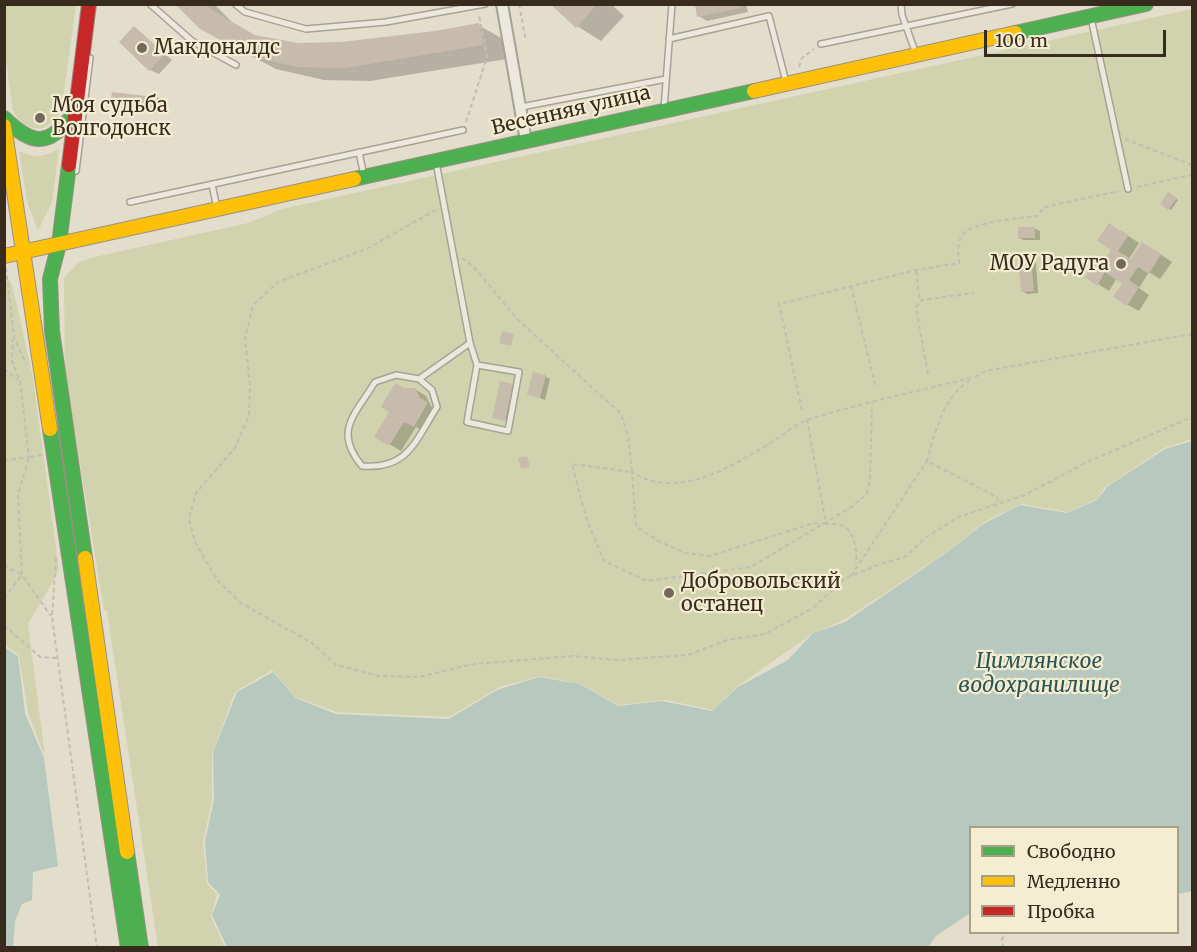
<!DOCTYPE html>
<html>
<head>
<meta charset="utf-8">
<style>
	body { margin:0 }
	#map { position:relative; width:1197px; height:952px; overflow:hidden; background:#e3ddcb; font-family:Merriweather,serif }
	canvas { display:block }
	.frame { position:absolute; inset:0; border:6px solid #362b1d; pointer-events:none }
	.legend { position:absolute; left:969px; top:826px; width:210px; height:108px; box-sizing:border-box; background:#f5edd1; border:2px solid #a99f89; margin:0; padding:8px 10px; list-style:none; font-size:18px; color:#362b1d }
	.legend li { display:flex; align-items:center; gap:12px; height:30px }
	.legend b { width:30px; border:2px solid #a99f89 }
	.scale { position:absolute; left:984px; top:30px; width:182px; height:27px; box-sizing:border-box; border:3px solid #362b1d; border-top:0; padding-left:8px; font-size:18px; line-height:21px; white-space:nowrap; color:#362b1d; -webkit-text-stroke:4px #f5edd1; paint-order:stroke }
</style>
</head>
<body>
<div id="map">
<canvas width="1197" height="952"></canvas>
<div class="frame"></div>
<ul class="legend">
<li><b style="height:8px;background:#4caf50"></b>Свободно</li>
<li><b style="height:8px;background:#ffc107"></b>Медленно</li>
<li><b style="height:8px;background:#c62828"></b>Пробка</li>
</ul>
<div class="scale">100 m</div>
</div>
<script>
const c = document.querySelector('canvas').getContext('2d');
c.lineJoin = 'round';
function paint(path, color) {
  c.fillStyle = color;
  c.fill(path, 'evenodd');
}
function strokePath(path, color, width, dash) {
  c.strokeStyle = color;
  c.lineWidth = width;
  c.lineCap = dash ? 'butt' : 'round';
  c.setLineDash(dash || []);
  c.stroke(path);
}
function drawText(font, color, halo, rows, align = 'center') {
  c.font = font + ' Merriweather,serif';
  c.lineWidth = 4.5;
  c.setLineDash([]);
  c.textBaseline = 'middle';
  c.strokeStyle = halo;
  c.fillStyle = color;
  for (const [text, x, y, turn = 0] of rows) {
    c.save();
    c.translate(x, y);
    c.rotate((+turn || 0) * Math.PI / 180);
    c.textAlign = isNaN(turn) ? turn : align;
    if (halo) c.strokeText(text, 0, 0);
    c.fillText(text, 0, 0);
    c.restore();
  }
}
const green = new Path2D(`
	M4,5h72l-14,101 -4,11 -14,11c-14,2 -24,-4 -31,-17l-8,-57z
	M1192,9v430l-28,9 -59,39 -8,12 -29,13 -47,-8 -37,18 -34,28 -106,70 -31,13 -75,53 -25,24 -47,-10 -48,5 -37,-21 -41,-8 -40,11 -51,30 -113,-5 -40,-15 -24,-27 -37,22 -23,62v46l-9,42 4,42 10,10 -6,23 14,30h-67l-51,-336 -3,-1 -39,-237 -1,-95 14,-15 12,-5 158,-35 34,-14z
	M59,149l-7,53 -14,29 -11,-30 -8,-50c15,8 25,6 40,-2z
	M5,276l6,6 2,6 20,90 26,193 -31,53 17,133 -17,-44 -9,-58 -14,-10z`);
const water = new Path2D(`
	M1192,441v450l-13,3 -1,-5v-61h-208v85l-34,23 -8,11h-701l-15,-32 8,-20 -12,-13 -3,-41 9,-41 -1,-48 24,-60 36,-20 23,26 40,16 113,5 48,-29 42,-13 41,7 38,22 44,-5 50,10 26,-24 50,-27 25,-27 32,-11 104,-71 34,-27 37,-19 47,8 30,-13 11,-14 57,-37z
	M4,647l14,9 7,57 19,45 14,108 -25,6 -1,28 -10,4 -7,17 -2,27 -9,-1z`);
const shadow = new Path2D(`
	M177,4h37l22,22 19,11 42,7h44l94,-11 43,-8 25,14 4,20 -137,22 -46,-1 -48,-11 -50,-26z
	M553,4h58l13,12 -23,25 -24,-15z
	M696,4h50l2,8 -41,9 -8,-5z
	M135,28l37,32 -13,14 -9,-4z
	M161,99l1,14 -48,-6z
	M1168,194l10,6 -7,10 -9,-7z
	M1034,228l6,3v9h-16l-5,-2z
	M1121,231l18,12 -10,16 3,2 22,-11 18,12 -12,17 -11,-7 -10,16 10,7 -10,16 -11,-6 -4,-22 -7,-5 -8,13 -22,-14 15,-9z
	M1030,260l6,3 2,30 -11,1 -5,-3z
	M545,376l5,3 -5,21 -16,-6z
	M501,383l17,5 -7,33 -17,-4z
	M403,389h12l11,7 5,10 8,4 -14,22 -9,-5 -15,24 -25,-15z`);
const building = new Path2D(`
	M175,4h31l7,7 42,24 43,8 43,-1 94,-11 44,-8 4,22 -138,23 -47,-1 -48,-11 -50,-27z
	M550,4h47l-21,24z
	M695,5h45v3l-43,9z
	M134,26l31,28 -16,17 -30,-29z
	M112,92l50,6 -2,15 -50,-6z
	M1168,192l9,6 -9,12 -8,-6z
	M1109,223l19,13 -10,15 13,8 11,-17 19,12 -12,20 -11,-7 -9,13 10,7 -12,19 -14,-9 9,-13 -17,-12 -8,14 -12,-9 10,-15 6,4 10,-16 -14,-9z
	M1018,227h17v11h-17z
	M1031,259l3,32 -13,1 -3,-32z
	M502,331l12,3 -3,12 -12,-3z
	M533,372l13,3 -6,23 -13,-3z
	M500,381l13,3 -8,37 -13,-3z
	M395,383l9,5h11l5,10 8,4 -14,25 -10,-5 -15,24 -15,-9 15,-25 -8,-5z
	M527,456l3,11 -9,2 -3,-11z`);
const path = new Path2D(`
	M519,4l7,37
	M799,67l3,-9 12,-9
	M466,122l21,-65 -8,-42
	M1125,139l67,26
	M1137,187l55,-12
	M436,210l-70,39 -88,33 -25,23 -8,34 5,46 -1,31 -14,32 -39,45 -7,26 6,23 23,39 23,22 71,40 24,22 43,11 40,1 54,-13 100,-8 44,4 71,-5 39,-15 38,-6 48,-26 31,-29 36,-15 25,-7 20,-19 33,-21 67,-22 60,-32 107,-46
	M462,258l12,9 42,51 105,96 7,22 4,36 -60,-8 14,54 18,43 43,20 104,-14 102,-61 14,-13 3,-12 2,-78
	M6,268l8,69 12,27
	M916,271l3,25 3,4
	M851,286l25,102
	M4,369l14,11
	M928,374l-12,-67 6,-7 52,-7
	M975,377l10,-6 207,-37
	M970,380c-27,17 -35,52 -43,81l70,36 1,6
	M802,410l-23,-106 137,-34 43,-7c-1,-10 -2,-21 4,-29 9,-12 58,-16 75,-18l6,-9 75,-16
	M807,419l19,105c27,-3 31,18 30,40
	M42,455l-13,2 -11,38 4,80 29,41
	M4,461l25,-4 -9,-76 -8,-20 1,-22
	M826,524l-12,-1 -104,33 -25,-3 -27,-12 -22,-15 -4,-54c45,30 103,-7 143,-32 11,-7 23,-18 35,-21 54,-17 110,-28 164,-42
	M56,558l-4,59 45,331
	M4,565l18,10 -18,23
	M851,576l76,-115
	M4,625l36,32 17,1
	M1003,948l-1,-9 5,-7`);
const lane = new Path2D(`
	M150,4l42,37 44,24
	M235,4l10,8 61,17 80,-7 99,-18
	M901,4l1,11 14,39
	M1091,18l37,171
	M669,39l100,-23 17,66
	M821,44l191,-40
	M521,107l145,-28
	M664,109l8,-105
	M359,152l5,24
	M76,171l14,-113
	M212,184l5,25
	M130,202l333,-72
	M470,343l7,22 42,7 -11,59 -41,-9 10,-57
	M419,379l13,11 5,17c-22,34 -29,63 -75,59 -29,-35 -7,-51 13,-84l21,-7 23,4 51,-36 -34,-181`);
const street = new Path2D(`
	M502,4l24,137`);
const fast = new Path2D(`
	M1015,33l131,-29
	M4,118c29,28 44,29 69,-3
	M69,165l-10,79 -9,35 2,52 33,227
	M354,179l400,-88
	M50,429l78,519
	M127,852l14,96`);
const slow = new Path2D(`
	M754,91l261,-58
	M4,126l46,303
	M4,256l350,-77
	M85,558l42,294`);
const jam = new Path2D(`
	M69,165l20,-161`);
const markers = [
	[142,48,6,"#73695a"],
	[40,118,6,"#73695a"],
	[1121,264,6,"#73695a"],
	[669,593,6,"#73695a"]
];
const poiNames = [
	["Макдоналдс",154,48],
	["Моя судьба",52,106],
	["Волгодонск",52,129],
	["МОУ Радуга",1109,264,"right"],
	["Добровольский",681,582],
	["останец",681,605]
];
const streetNames = [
	["Весенняя улица",571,111,-13]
];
const waterNames = [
	["Цимлянское",1039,662],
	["водохранилище",1039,686]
];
paint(green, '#d0d3ad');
paint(water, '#b7c9be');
paint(shadow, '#0003');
paint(building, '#c7bcac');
strokePath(lane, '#a8a295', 8);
strokePath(street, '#a8a295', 14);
strokePath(fast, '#989184', 16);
strokePath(slow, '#989184', 16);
strokePath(jam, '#989184', 16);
strokePath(path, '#c3beb4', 2, [4.5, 3]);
strokePath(lane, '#ebe8dd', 5);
strokePath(street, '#ebe8dd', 10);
strokePath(fast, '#4caf50', 14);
strokePath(slow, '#ffc107', 14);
strokePath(jam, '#c62828', 14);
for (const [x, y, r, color] of markers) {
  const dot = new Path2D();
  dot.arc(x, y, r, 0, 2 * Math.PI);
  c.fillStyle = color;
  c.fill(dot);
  strokePath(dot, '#f5edd1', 2);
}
drawText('20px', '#362b1d', '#f5edd1', poiNames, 'left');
drawText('20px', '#362b1d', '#f5edd1', streetNames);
drawText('italic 21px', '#2c5656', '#f5edd1', waterNames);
</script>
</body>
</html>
